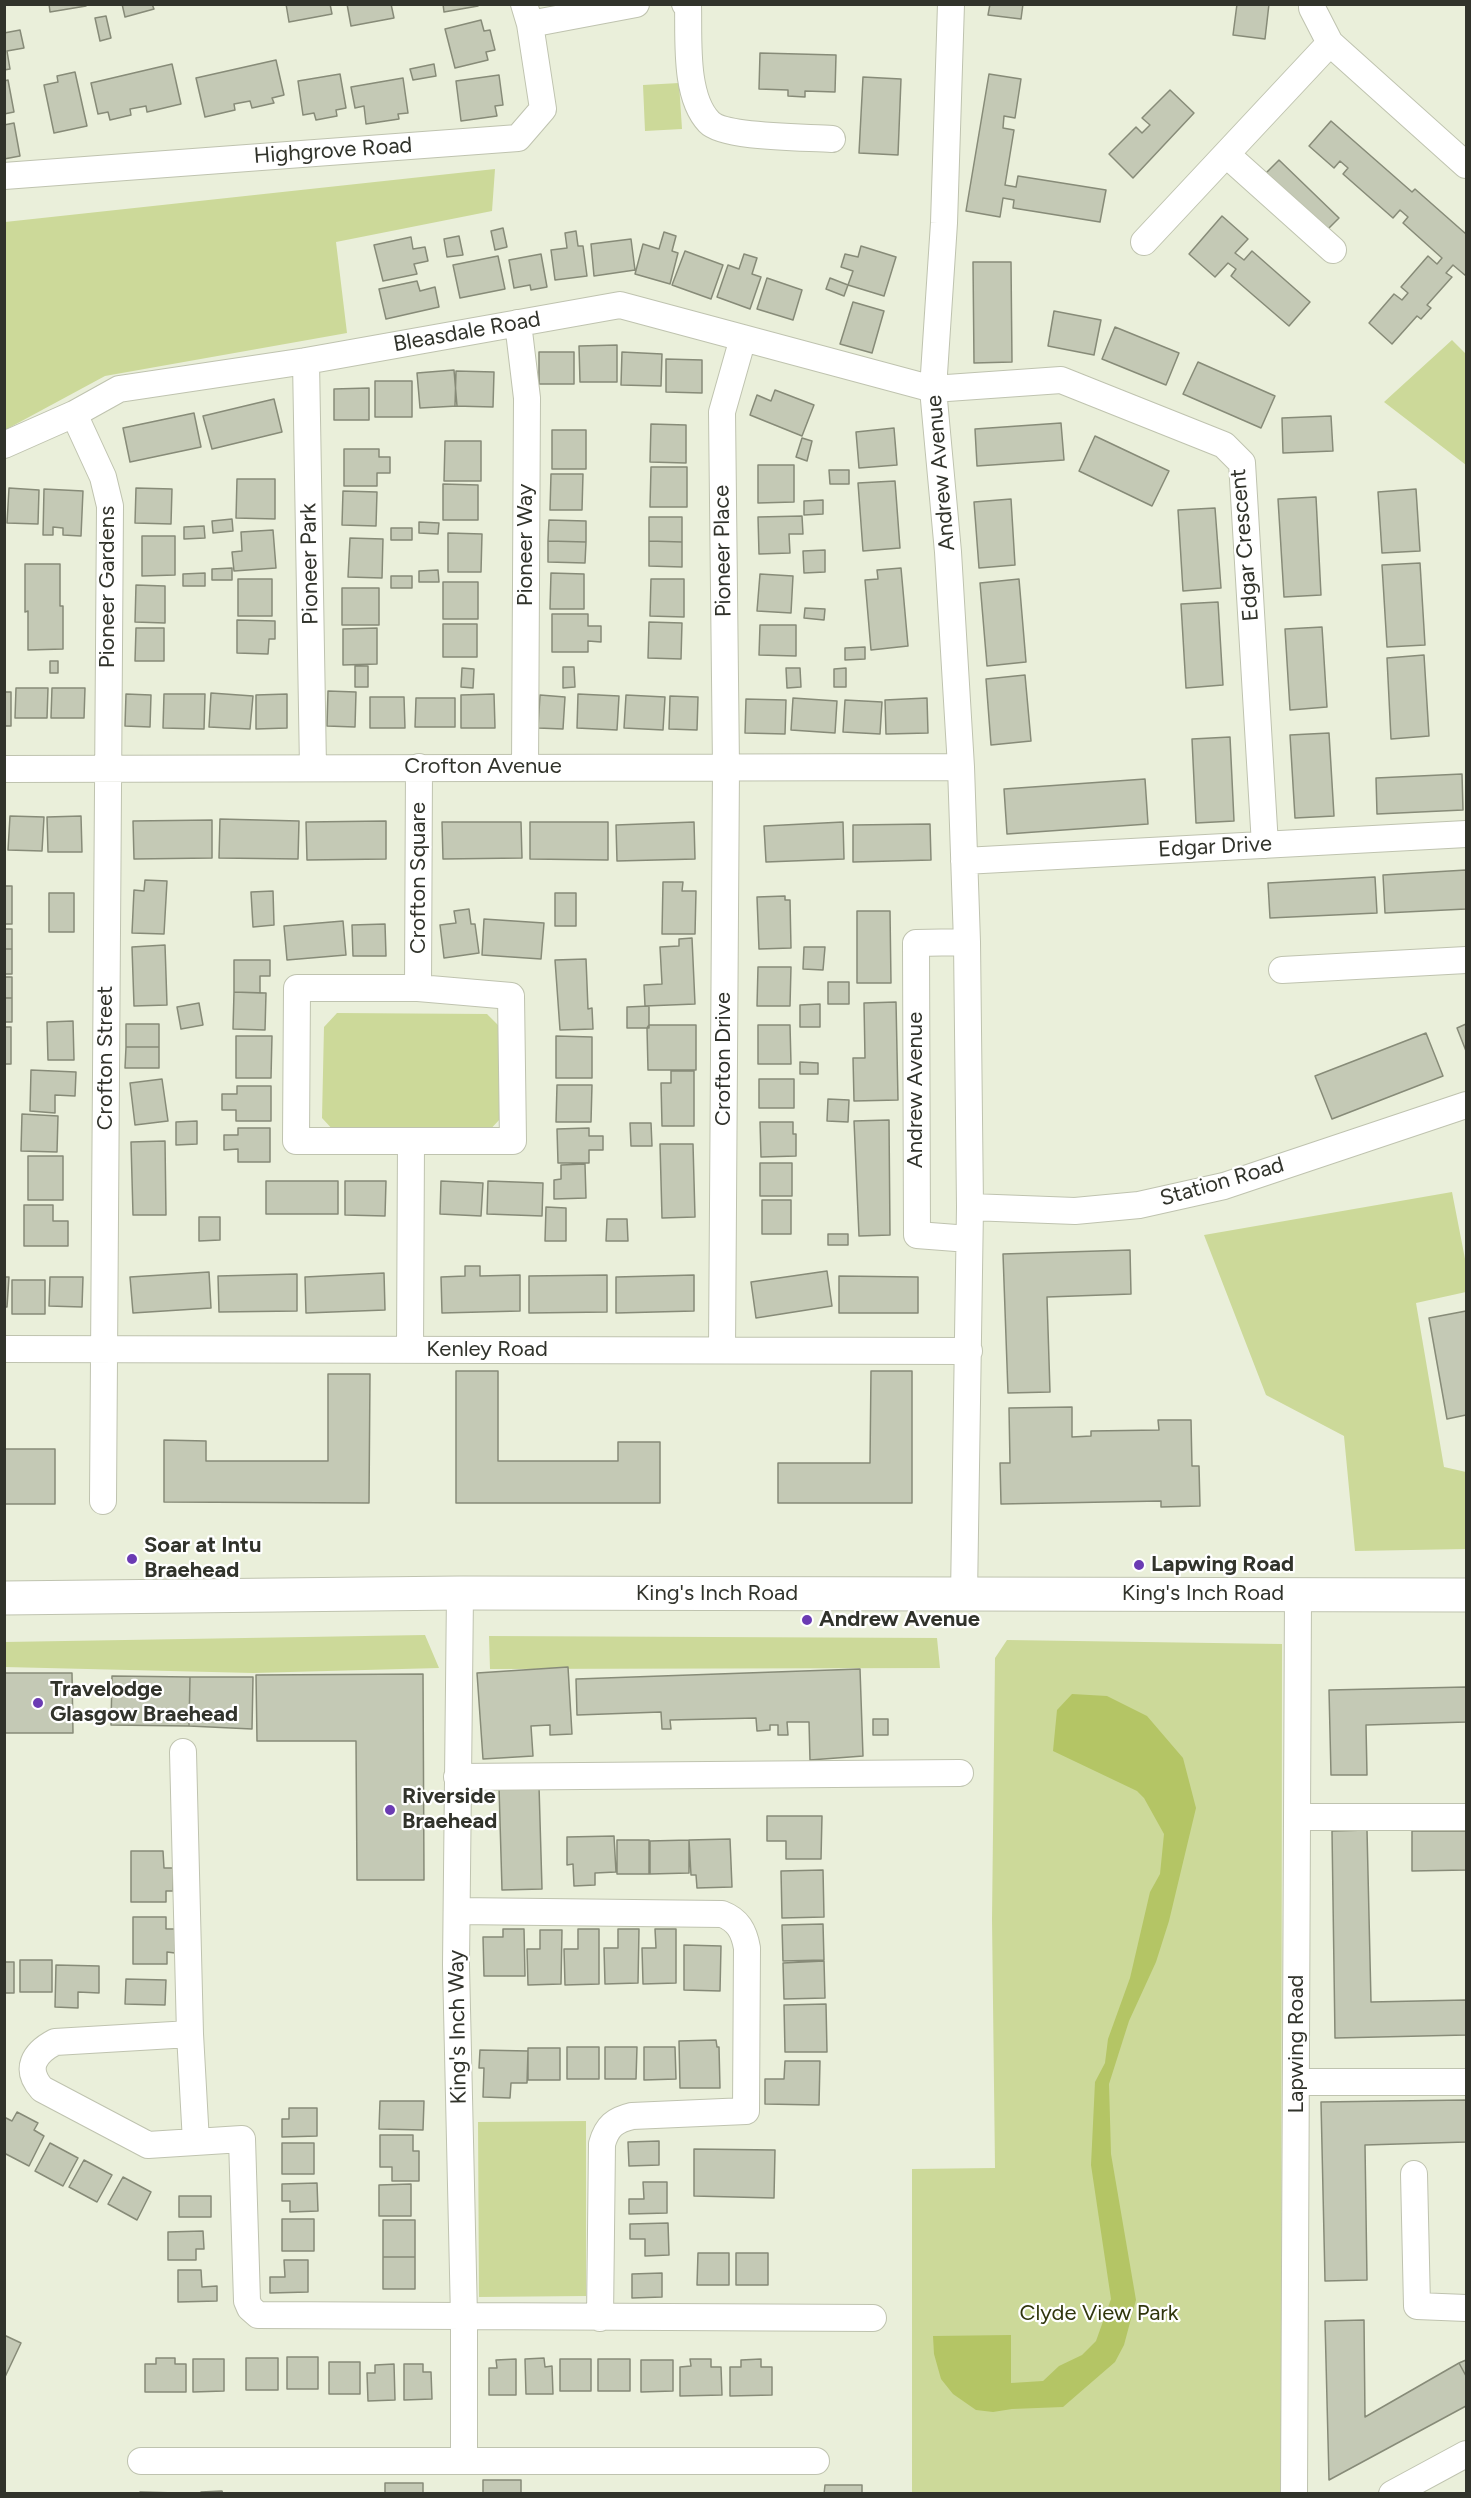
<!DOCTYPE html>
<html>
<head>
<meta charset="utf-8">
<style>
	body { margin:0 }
	#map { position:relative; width:1471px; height:2498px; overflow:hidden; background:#eaefda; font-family:Figtree,sans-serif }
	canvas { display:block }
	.frame { position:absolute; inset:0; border:6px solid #31332b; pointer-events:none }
</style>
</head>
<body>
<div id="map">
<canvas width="1471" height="2498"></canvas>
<div class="frame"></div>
</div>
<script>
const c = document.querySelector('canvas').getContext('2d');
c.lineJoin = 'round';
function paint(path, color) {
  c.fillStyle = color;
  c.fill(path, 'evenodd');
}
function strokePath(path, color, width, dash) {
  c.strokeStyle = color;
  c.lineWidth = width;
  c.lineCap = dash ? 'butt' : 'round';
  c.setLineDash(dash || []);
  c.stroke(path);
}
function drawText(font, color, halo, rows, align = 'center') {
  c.font = font + ' Figtree,sans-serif';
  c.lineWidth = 4.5;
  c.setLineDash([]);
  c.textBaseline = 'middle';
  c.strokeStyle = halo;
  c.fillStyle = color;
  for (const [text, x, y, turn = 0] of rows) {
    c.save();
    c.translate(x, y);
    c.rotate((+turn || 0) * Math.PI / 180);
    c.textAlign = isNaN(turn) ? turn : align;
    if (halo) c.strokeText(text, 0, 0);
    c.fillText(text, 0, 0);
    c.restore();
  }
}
const green = new Path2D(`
	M679,83l3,46 -37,2 -2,-46z
	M495,169l-3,42 -156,31 11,91 -242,43 -100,54v-208z
	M1452,340l14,14v111l-82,-63z
	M337,1013l150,1 14,14 -1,91 -14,15 -151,-2 -13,-14 2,-91z
	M1452,1192l14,72v28l-50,11 28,164 22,5v77l-111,2 -11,-115 -78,-41 -62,-160z
	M425,1635l14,33 -186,5 -248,-6v-25z
	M489,1636l448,2 3,30 -450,1z
	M1007,1640l275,4 -1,849h-369v-324l83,-1 -3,-249 3,-261z
	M586,2121v175l-107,1 -1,-175z`);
const water = new Path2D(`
	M1072,1694l35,2 40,20 36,42 13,50 -27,113 -13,41 -27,59 -20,63 2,70 25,146 -12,45 -9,17 -52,45 -51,2 -19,3 -17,-2 -23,-16 -12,-15 -7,-25 -1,-18 78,-1v48l32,-2 16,-15 23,-11 14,-14 15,-42 -20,-134 4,-83 10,-19 3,-24 22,-61 20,-86 10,-18 4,-40 -20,-36 -7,-7 -84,-40 4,-41z`);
const building = new Path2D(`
	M49,4h37v2l-36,6z
	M122,4h30l2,5 -29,8z
	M286,4h44l2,10 -43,8z
	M347,4h44l3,14 -43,8z
	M443,4h35v2l-34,6z
	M990,4h33l-2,15 -33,-4z
	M1237,4h32l-4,35 -32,-4z
	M106,16l5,22 -11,3 -5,-23z
	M481,20l3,11 6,-1 5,20 -9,2 2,8 -33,8 -10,-39z
	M20,30l4,18 -17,3 3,18 -6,1v-37z
	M760,53l76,2 -1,37 -30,-1v6l-17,-1v-6l-29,-1z
	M276,60l8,35 -12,3 2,5 -22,5 -2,-7 -16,3 1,6 -30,7 -9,-39z
	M172,64l9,40 -34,8 -1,-6 -16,3 1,6 -21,5 -2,-8 -10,2 -7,-31z
	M434,64l2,12 -23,4 -3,-11z
	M75,72l12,54 -33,7 -10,-48 14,-3 -1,-6z
	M340,74l6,34 -10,2 1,6 -21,4 -2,-7 -11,2 -5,-34z
	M989,74l32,5 -6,39 -11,-2 -1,12 11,2 -9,55 11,2 2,-11 88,14 -6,32 -87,-14 1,-8 -11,-2 -3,19 -34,-6z
	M499,75l4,30 -8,1 2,10 -36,5 -5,-40z
	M863,77l38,2 -3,76 -39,-2z
	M403,78l5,35 -10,1 1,5 -33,5 -2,-18 -9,2 -4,-21z
	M8,80l6,32 -10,2v-33z
	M1170,90l24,23 -61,65 -24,-24 27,-27 6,6 8,-8 -8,-7z
	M1331,121l81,71 3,-3 51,45v42l-13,-11 -7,8 6,4 -25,28 4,3 -10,11 -4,-3 -25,28 -23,-21 25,-29 8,6 6,-7 -7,-6 27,-31 9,8 5,-6 -39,-35 5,-6 -8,-7 -7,8 -50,-44 5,-6 -8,-7 -6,7 -25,-22z
	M14,123l6,33 -16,3v-34z
	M1279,160l60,58 -15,15 -60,-58z
	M1222,216l26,23 -13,14 9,7 8,-9 58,51 -21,24 -58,-50 5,-7 -8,-6 -13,14 -26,-23z
	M503,228l4,19 -12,3 -4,-19z
	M576,231l2,15h5l4,30 -32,4 -4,-30 16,-2 -2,-15z
	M664,232l12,4 -4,15 6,2 -8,31 -35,-10 8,-30 16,5z
	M459,236l4,19 -16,2 -3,-18z
	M411,237l2,12 12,-2 3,14 -14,3 3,10 -34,7 -9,-36z
	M631,239l4,31 -41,6 -3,-32z
	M861,246l35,11 -12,39 -36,-11 5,-14 -12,-4 4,-13 13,3z
	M685,251l38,14 -12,34 -39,-14z
	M541,254l6,33 -16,3 -1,-5 -16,3 -5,-28z
	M744,254l13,4 -5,16 9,3 -11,32 -33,-12 11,-32 11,4z
	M498,256l7,33 -45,9 -7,-33z
	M973,262h38l1,100 -38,1z
	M767,278l35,12 -9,30 -36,-11z
	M830,278l18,7 -4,11 -18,-7z
	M417,281l3,10 15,-4 4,20 -53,12 -7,-30z
	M853,302l31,9 -12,42 -32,-9z
	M1054,311l47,9 -7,35 -46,-9z
	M1115,327l64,26 -13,32 -64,-26z
	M617,345v37h-37l-1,-36z
	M539,352h35v32h-35z
	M622,352l40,2 -1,32 -40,-1z
	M666,359l36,1v33l-36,-1z
	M1198,362l77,34 -14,32 -78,-34z
	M454,370l3,36 -37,2 -3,-35z
	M456,371l38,1 -1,35 -38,-1z
	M375,381h37v36h-37z
	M369,388v32h-35v-31z
	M775,390l39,15 -12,31 -52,-21 7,-20 14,6z
	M274,399l8,33 -70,17 -9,-33z
	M194,413l7,34 -71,15 -7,-34z
	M1331,416l2,35 -50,2 -1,-35z
	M1061,423l3,37 -87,6 -2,-37z
	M651,424l35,1v38l-36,-1z
	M894,428l3,37 -38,3 -3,-36z
	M552,430h34v39h-34z
	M1095,436l74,35 -17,35 -73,-35z
	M802,438l10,3 -5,20 -11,-4z
	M445,441h36v40h-37z
	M344,449h35v8h11v16h-13v13h-33z
	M758,465h36v37l-36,1z
	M651,467h36v40h-37z
	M829,470h20v14h-19z
	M551,474h32l-1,36h-32z
	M237,479h38v40l-39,-1z
	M895,481l5,67 -37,3 -5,-68z
	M443,484l35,1v35h-35z
	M9,488l30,2 -1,34 -31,-1z
	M136,488l36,1 -1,35 -36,-1z
	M44,489l39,2 -2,45 -18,-1v-7l-10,-1v8h-10z
	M1416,489l4,62 -38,2 -4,-61z
	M343,491l34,1 -1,34 -34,-1z
	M1316,497l5,98 -37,2 -6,-98z
	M1011,499l4,66 -36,3 -5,-66z
	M823,500v14l-19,1v-14z
	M1215,508l6,80 -38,3 -5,-81z
	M802,516l1,18h-14l1,19 -31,1 -1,-37z
	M649,517h33v25l-33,-1z
	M232,519l1,12 -20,2 -1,-12z
	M549,520l37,1v21l-38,-1z
	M419,522l20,1 -1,11 -19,-1z
	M204,526l1,12 -21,1v-12z
	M391,528h21v12h-21z
	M273,530l3,38 -42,3 -2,-19 10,-1 -1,-19z
	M448,533l34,1 -1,38h-33z
	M142,536h33v39l-33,1z
	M350,538l33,1 -1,39 -34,-1z
	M548,541l38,1 -1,21 -37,-1z
	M649,541l33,1v25l-33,-1z
	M825,550v22l-21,1 -1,-22z
	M1420,563l5,82 -38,2 -5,-82z
	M25,564h35v42h3v43l-35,1v-39l-3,1z
	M232,568v12h-20v-11z
	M901,568l7,78 -37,4 -6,-70 13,-1 -1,-9z
	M438,570l1,12h-20v-11z
	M205,573v13h-22v-12z
	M551,573l33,1v35h-34z
	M760,574l33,2 -2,37 -34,-2z
	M391,576h21v12h-21z
	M238,579h34v37h-34z
	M651,579h33v38l-34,-1z
	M1019,579l7,83 -39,4 -7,-83z
	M443,582h35v37h-35z
	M136,585l29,1v37l-30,-1z
	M342,588h37v37h-37z
	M1218,602l5,83 -37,3 -5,-84z
	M805,608l20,1 -1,11 -20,-2z
	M552,614h36v12h13v16l-13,-1v11h-36z
	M237,620l38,1v18h-6l-1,15 -31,-1z
	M649,622l33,1 -1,36 -33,-1z
	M443,624h34v33h-34z
	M760,625h36v31l-37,-1z
	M1322,627l5,80 -37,3 -5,-81z
	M136,628h28v33h-29z
	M377,628v36l-34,1v-36z
	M865,647v12l-20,1v-12z
	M1424,655l5,81 -38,3 -4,-81z
	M50,661h8v12h-8z
	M355,666h13v21h-13z
	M563,667h11l1,20 -12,1z
	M462,668l12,1 -1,19 -12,-1z
	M786,668h14l1,19 -14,1z
	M846,668v19h-12v-18z
	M1025,675l6,66 -40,4 -5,-66z
	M16,688h32l-1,30h-32z
	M52,688h33l-1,30h-33z
	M328,691l28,1 -1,35 -28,-1z
	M4,692h7v34h-7z
	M211,693l42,3 -3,33 -41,-2z
	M126,694l25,1 -1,32 -25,-1z
	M164,694h41l-1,35 -41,-1z
	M287,694v34l-31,1v-34z
	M494,694l1,34h-34v-33z
	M578,694l41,2 -2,34 -40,-2z
	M540,695l25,2 -2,32 -25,-1z
	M626,695l39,2 -2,33 -39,-2z
	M670,696l28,1 -1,33 -28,-1z
	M370,697h34l1,31h-35z
	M416,698h39v29h-40z
	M793,698l44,3 -2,32 -44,-3z
	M927,698l1,35 -42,1 -1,-34z
	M746,699l40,1 -1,34 -40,-1z
	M845,700l37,2 -2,32 -37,-2z
	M1329,733l5,83 -39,2 -5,-83z
	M1230,737l4,84 -38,2 -4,-84z
	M1462,774l1,36 -86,4 -1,-36z
	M1145,779l3,45 -141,10 -3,-45z
	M10,816l34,1 -2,34 -34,-1z
	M81,816l1,36h-34l-1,-35z
	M220,819l79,2 -1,38 -79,-1z
	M212,820v38l-78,1 -1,-38z
	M386,821v38l-79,1 -1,-38z
	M442,822h79l1,36 -79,1z
	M530,822h78v38l-78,-1z
	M694,822l1,37 -78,2 -1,-36z
	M843,822l1,37 -78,3 -2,-36z
	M930,824l1,36 -78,2v-37z
	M1466,870v39l-81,4 -2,-38z
	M1375,877l2,36 -107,5 -2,-35z
	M145,880l22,1 -3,53 -32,-1 2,-43 10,1z
	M663,882h20l-1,9h14l-1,43h-33z
	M4,886h8v38h-8z
	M273,891l1,34 -21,2 -2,-35z
	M49,893h25v39h-25z
	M555,893h21v33h-21z
	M785,896v4h5l1,48 -32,1 -2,-52z
	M469,909l2,15h4l4,29 -35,5 -4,-33 16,-2 -2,-12z
	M857,911h33l1,72h-34z
	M484,919l60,4 -3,36 -59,-4z
	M343,921l3,34 -59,5 -3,-34z
	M385,924l1,32h-33l-1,-31z
	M4,929h8v20h-8z
	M692,938l3,66 -50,2 -1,-21 18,-1 -2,-37 19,-1v-7z
	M165,945l2,60 -33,1 -2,-59z
	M804,947h21l-2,23 -20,-1z
	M4,949h8v25h-8z
	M586,959l2,50 4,-1 1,21 -33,1 -5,-70z
	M234,960h36v16h-10v17l-26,-1z
	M758,967h33l-1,39h-33z
	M4,977h8v21h-8z
	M828,982h21v22h-21z
	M234,992l32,1 -1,37 -32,-1z
	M4,998h8v24h-8z
	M896,1002l2,98 -44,1 -1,-43h12l-1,-55z
	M199,1003l4,22 -22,4 -4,-22z
	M820,1004v23h-20v-22z
	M649,1006v22h-22v-21z
	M73,1021l1,39h-26l-1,-38z
	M126,1024h33v23h-33z
	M1466,1024v27l-9,-23z
	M649,1025h47v45h-48l-1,-42z
	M758,1025h32l1,39h-33z
	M4,1027h7v37h-7z
	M1426,1033l17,43 -111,43 -17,-43z
	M236,1036h36l-1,42h-35z
	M556,1036l36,1v41h-36z
	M126,1047h33v21h-34z
	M800,1062l18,1v11h-18z
	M31,1070l45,2 -1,24 -20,-1v18l-25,-2z
	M671,1071h23v55h-32l-1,-43h10z
	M162,1079l6,42 -33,4 -5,-42z
	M759,1079h35v29h-35z
	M557,1085h35l-1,37h-35z
	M237,1086h34v35h-35v-11h-14v-16h15z
	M828,1099l21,1 -1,22 -21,-1z
	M22,1114l36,2 -1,36 -36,-1z
	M889,1120l1,115 -31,1 -5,-115z
	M197,1121v23l-21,1v-23z
	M760,1122h33v12h3v22l-35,1z
	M630,1123h21l1,23h-21z
	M238,1128h32v34h-32v-13l-14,1v-15h14z
	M589,1128v8h14v14h-14v13h-31l-1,-34z
	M165,1141l1,74h-33l-2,-73z
	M660,1144h33l2,73 -33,1z
	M28,1156h35v44h-35z
	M760,1163h32v33h-32z
	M585,1164l1,34 -32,1v-19l7,-1v-14z
	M266,1181h72v33h-72z
	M345,1181h41l-1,35 -40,-1z
	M441,1181l42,2 -2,33 -41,-2z
	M488,1181l55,2 -1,33 -55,-2z
	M762,1200h29v34h-29z
	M24,1205h29v16h15v25h-44z
	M546,1207l20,1v33h-21z
	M199,1217h21v23l-21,1z
	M607,1219h20l1,22h-22z
	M828,1234h20v11h-20z
	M1130,1250l1,44 -84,3 3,95 -42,1 -5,-139z
	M465,1266h15v10l40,-1v36l-78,2 -1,-36 24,-1z
	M827,1271l5,35 -76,12 -5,-36z
	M209,1272l2,36 -78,5 -3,-36z
	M384,1273l1,37 -79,3 -1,-36z
	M297,1274v37l-78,1 -1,-36z
	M607,1275v37l-78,1v-37z
	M694,1275v36l-78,2v-36z
	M839,1276l79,1v36h-79z
	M4,1277h5l-2,30h-3z
	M50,1277h33l-1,30 -33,-1z
	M12,1280h33v34h-33z
	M1466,1311v104l-19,4 -18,-101z
	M456,1371h42v90h120v-19h42v61h-204z
	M871,1371h41v132h-134v-40h92z
	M328,1374h42l-1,129 -205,-1v-62l42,1v20h122z
	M1072,1407v30l19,-1v-5l68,-1 -1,-10h33l1,46h7l1,40 -39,1v-6l-160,3 -1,-41h10l-1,-55z
	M4,1449h51v55h-51z
	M568,1667l4,67 -22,1v-10l-19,1 2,30 -50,3 -6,-86z
	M860,1669l3,87 -53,4 -1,-38h-22l1,13h-10v-10h-8v5l-13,1 -1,-13 -86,2 1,9h-9l-1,-17 -84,3 -1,-36z
	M4,1673h68l1,60h-69z
	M423,1674l1,206h-67l-1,-139h-99l-1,-66z
	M112,1676l78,1 -1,49 -78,-1z
	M190,1677h63l-1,52 -63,-3z
	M1466,1687v35l-100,3 1,50h-36l-2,-85z
	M873,1719h15v16h-15z
	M539,1786l3,103 -40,1 -3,-103z
	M767,1816h55l-1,43h-35v-18h-19z
	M1367,1830l4,172 95,-2v35l-131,3 -3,-207z
	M1412,1831h54v39l-54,1z
	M614,1836l2,36 -21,1v12l-21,1 -1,-22 -6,1v-28z
	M730,1839l2,48 -35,1 -1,-13h-5l-2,-35z
	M617,1840h32v34h-32z
	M689,1840v33l-39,1v-33z
	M131,1851h32l1,17h9v23h-7v11h-35z
	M823,1870l1,47 -42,1 -1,-47z
	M133,1917h33v12h9v24l-8,-1v12h-34z
	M823,1924l1,36 -41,1 -1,-36z
	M503,1929h21l1,47h-41l-1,-39h20z
	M578,1929h21v55l-34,1 -1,-36h14z
	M618,1929h21l-1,54 -33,1 -1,-36h14z
	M655,1929h21v54l-33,1 -1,-36h14z
	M540,1930h22l-1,54 -33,1 -1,-36h13z
	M684,1945l37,1 -1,45 -36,-1z
	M20,1960h32v32h-32z
	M824,1961l1,37 -41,1 -1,-36z
	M4,1962h10v31h-10z
	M56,1965l43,1v27l-21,-1v16l-23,-1z
	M126,1979l40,1 -1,25 -40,-1z
	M826,2004l1,48h-42l-1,-47z
	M716,2040l1,7h2l1,41h-40l-1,-47z
	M567,2047h32v32h-32z
	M605,2047h32l-1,32h-31z
	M644,2047h31l1,32 -32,1z
	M528,2048h32v32h-32z
	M480,2050l48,1 -1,32h-16l-1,15 -27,-1 1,-29h-5z
	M785,2061h35l-1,44 -54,-1v-25h19z
	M1466,2100v42l-101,3 2,135 -42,1 -4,-179z
	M380,2101h44l-1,29 -44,-1z
	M289,2108h28v28l-35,1v-18h7z
	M17,2112l21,11 -4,7 10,6 -15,30 -25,-13v-36l8,4z
	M380,2135h33v16h6v30h-27v-14h-12z
	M659,2141v24l-30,1 -1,-24z
	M50,2143l28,15 -15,28 -28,-15z
	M282,2143h32v31h-32z
	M694,2149l81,1 -1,48 -80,-2z
	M84,2160l28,15 -15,27 -28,-15z
	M123,2177l28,15 -14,28 -29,-16z
	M643,2182h24v31l-38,1v-15h15z
	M317,2183l1,28 -28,1v-11h-8v-17z
	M411,2184v32h-32v-31z
	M179,2196h32v21h-32z
	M282,2219h32v32h-32z
	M383,2220h32v37h-32z
	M668,2223l1,32 -24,1v-17h-15v-15z
	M203,2231l1,18h-8v11h-28v-28z
	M698,2253h31v32h-32z
	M736,2253h32v32h-32z
	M383,2257h32v32h-32z
	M284,2260h24v32l-38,1v-16h15z
	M178,2270h23l1,17 15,-1v15l-39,1z
	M662,2273v24l-30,1v-24z
	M1364,2320l1,97 94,-54 7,13v30l-137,74 -4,-159z
	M4,2335l17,8 -17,36z
	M287,2357h31v32h-31z
	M156,2358h19v6h11v28h-41v-28h11z
	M246,2358h32v32h-32z
	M544,2358l1,9 7,-1 1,28h-27l-1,-35z
	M193,2359h31v32l-31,1z
	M516,2359v36h-27v-27h8l-1,-8z
	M560,2359h31v32h-31z
	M598,2359h32v32h-32z
	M690,2359h21v8h10l1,28 -42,1v-29l11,-1z
	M761,2359v8h11v28l-42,1v-29h11v-7z
	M641,2360h32v31l-32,1z
	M1466,2360v16l-7,-13z
	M329,2362h31v32h-31z
	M394,2364l1,36 -27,1 -1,-28h8v-8z
	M404,2364h19v8h8l1,27 -28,1z
	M483,2480h38v14h-38z
	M385,2483h38v11h-38z
	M825,2485h37v9h-38z
	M222,2491l1,3h-22v-2z
	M140,2492l37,1v1h-37z`);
const street = new Path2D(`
	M685,4l3,1c1,33 -4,91 21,117 15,16 98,15 123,17
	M951,4l-7,219 -11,166 15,163 13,215 6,175 3,265 -6,389
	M1312,4v4l18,35 136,122
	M530,24l106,-20
	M1227,155l106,95
	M4,176l514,-38 25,-29 -13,-85 -6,-20
	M1144,242l186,-199
	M518,323l9,75 -2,370
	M306,361l7,406
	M74,414l29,63 7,29 -7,995
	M4,445l70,-31 45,-25 187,-28 314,-56 313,84 128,-9 163,65 18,18 23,382
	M4,769l957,-2
	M964,861l502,-27
	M967,942l-51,1 1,292 52,4
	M1282,970l184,-10
	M411,1141h-115l1,-153h121
	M970,1207l105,4 64,-6 85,-19 242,-81
	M4,1349l965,2
	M410,1350l1,-209h102l-2,-145 -93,-8 1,-221
	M722,1350l4,-583 -4,-355 21,-74
	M460,1593l-4,372 8,352v143
	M183,1752l7,282
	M457,1777l503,-4
	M1298,1817h168
	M457,1911l265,3c16,6 22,17 25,34l-1,163 -114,5c-17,4 -25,10 -30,28l-2,174
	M1297,2082h169
	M196,2142l-6,-108 -135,8c-21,11 -31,27 -13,47l106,56 94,-6 5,162 3,7 8,7 615,3
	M1414,2174l3,132 49,2
	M141,2461h675
	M1294,2494l4,-900
	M1392,2494l74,-40`);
const secondary = new Path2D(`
	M4,1598l456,-5 1006,2`);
const markers = [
	[132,1559,6,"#6b3bb3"],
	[1139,1565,6,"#6b3bb3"],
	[807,1620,6,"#6b3bb3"],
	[38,1703,6,"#6b3bb3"],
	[390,1810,6,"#6b3bb3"]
];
const streetNames = [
	["Highgrove Road",333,151,-4],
	["Bleasdale Road",467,332,-10],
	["Andrew Avenue",941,473,-95],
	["Pioneer Way",526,545,-90],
	["Edgar Crescent",1245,545,-95],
	["Pioneer Place",723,551,-91],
	["Pioneer Park",310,564,-91],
	["Pioneer Gardens",108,587,-90],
	["Crofton Avenue",483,767],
	["Edgar Drive",1215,847,-3],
	["Crofton Square",419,878,-90],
	["Crofton Street",106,1058,-90],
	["Crofton Drive",724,1059,-90],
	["Andrew Avenue",916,1090,-90],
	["Station Road",1222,1182,-16],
	["Kenley Road",487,1350],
	["King's Inch Road",717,1594],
	["King's Inch Road",1203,1594],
	["King's Inch Way",458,2027,-91],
	["Lapwing Road",1297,2044,-90]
];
const poiNames = [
	["Soar at Intu",144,1546],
	["Braehead",144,1571],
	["Lapwing Road",1151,1565],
	["Andrew Avenue",819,1620],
	["Travelodge",50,1690],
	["Glasgow Braehead",50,1715],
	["Riverside",402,1797],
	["Braehead",402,1822]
];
const parkNames = [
	["Clyde View Park",1099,2314]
];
paint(green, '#ccd999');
paint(water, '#b4c565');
paint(building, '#c4c9b5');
strokePath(building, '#878b78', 1.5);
strokePath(street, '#bfc3af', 28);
strokePath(secondary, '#bfc3af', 35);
strokePath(street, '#fff', 26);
strokePath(secondary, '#fff', 33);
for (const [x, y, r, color] of markers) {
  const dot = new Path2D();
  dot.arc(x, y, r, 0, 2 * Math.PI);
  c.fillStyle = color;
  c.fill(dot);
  strokePath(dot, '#fff', 2);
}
drawText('22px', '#31332b', '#fff', streetNames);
drawText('bold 22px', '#31332b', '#fff', poiNames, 'left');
drawText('22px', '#30360d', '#fff', parkNames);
</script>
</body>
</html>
